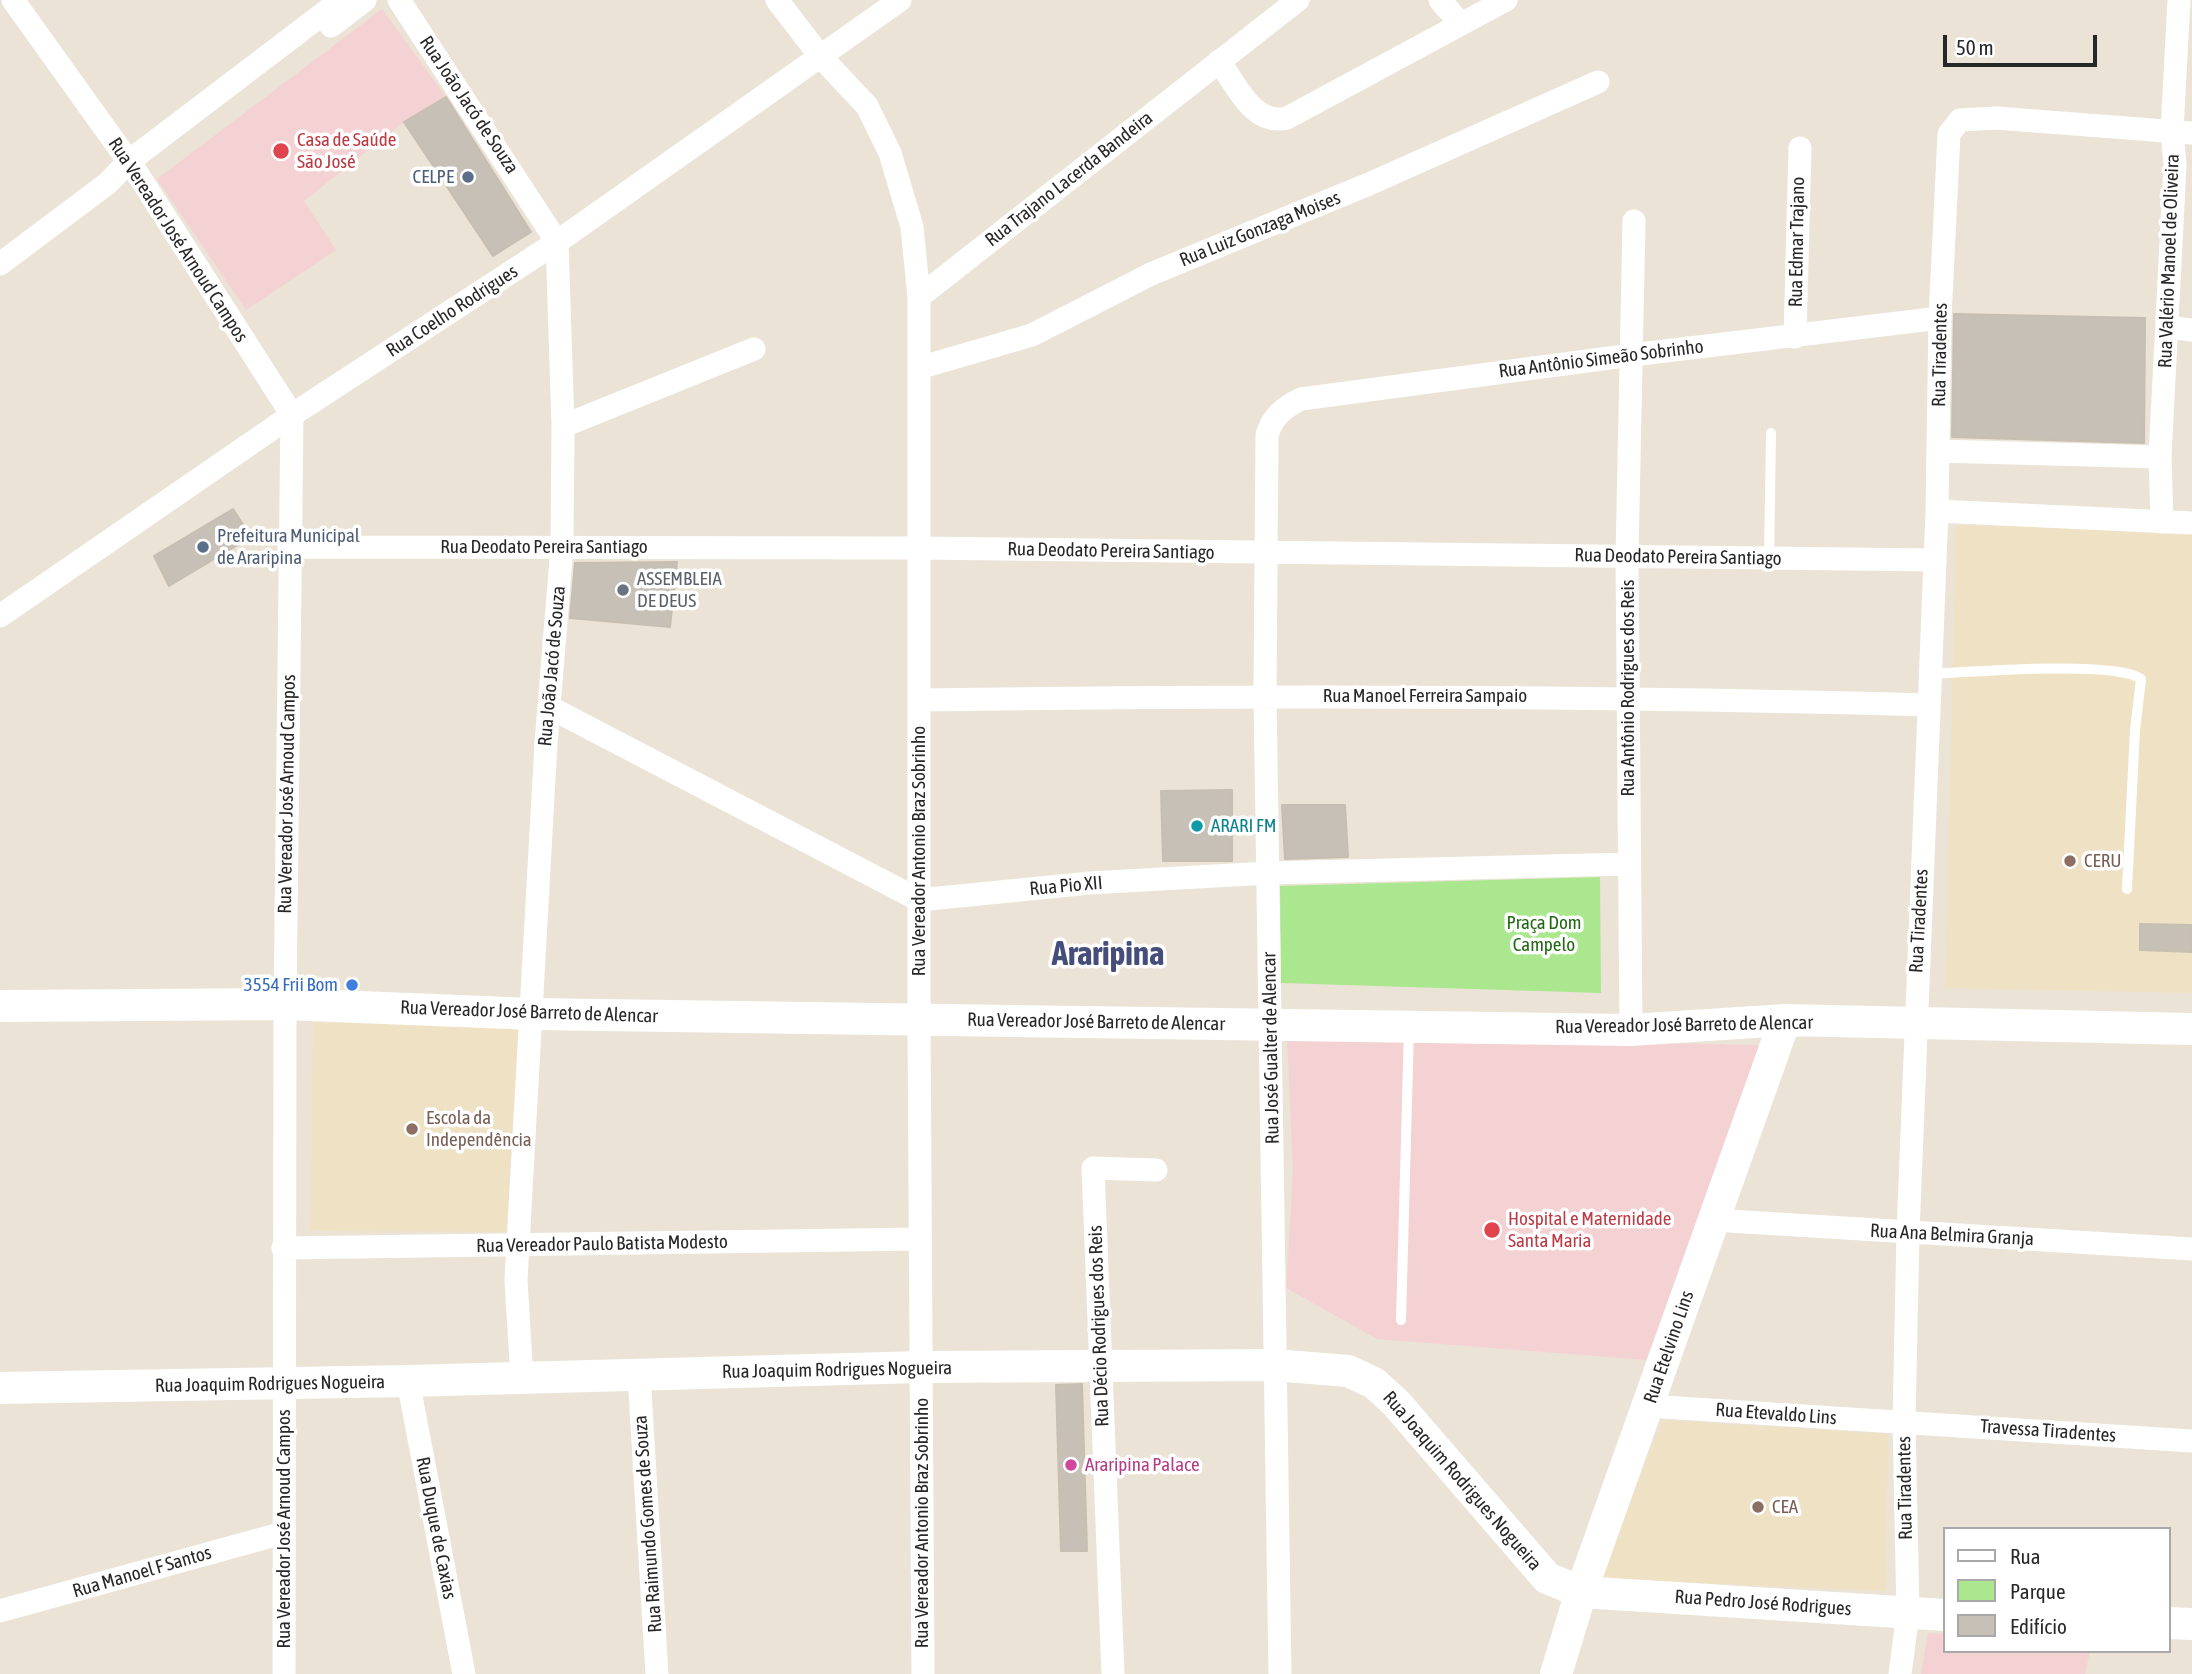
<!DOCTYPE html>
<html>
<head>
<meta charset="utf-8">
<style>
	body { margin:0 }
	#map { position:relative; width:2192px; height:1674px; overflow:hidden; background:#ebe3d6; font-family:"Asap Condensed",sans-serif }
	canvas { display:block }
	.legend { position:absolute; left:1943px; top:1527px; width:228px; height:126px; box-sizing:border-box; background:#fff; border:2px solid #a9a9a9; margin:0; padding:9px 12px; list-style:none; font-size:21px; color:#272727 }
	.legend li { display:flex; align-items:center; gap:14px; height:35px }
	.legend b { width:35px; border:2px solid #a9a9a9 }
	.scale { position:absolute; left:1943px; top:35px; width:154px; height:32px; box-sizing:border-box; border:4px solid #272727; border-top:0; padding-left:9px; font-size:21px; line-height:24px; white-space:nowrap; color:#272727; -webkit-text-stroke:5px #fff; paint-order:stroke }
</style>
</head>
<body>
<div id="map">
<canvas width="2192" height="1674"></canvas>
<ul class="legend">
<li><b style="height:9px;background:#fff"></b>Rua</li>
<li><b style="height:19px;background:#aae78e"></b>Parque</li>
<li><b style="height:19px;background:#c6c0b7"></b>Edifício</li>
</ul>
<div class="scale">50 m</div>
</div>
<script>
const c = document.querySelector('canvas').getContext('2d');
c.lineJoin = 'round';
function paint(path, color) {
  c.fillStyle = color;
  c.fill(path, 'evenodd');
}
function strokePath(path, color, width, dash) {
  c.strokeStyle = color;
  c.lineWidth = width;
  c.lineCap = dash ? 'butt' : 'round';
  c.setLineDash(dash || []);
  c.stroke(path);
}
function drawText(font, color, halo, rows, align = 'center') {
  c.font = font + ' "Asap Condensed",sans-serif';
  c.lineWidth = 7;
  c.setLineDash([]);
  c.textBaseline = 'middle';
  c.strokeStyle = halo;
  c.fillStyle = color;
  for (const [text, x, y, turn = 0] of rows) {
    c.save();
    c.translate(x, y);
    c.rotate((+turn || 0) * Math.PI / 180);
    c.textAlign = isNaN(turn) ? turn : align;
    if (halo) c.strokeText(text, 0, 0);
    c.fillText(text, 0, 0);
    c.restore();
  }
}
const education = new Path2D(`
	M1956,525l236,5v463l-247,-5z
	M313,1022l206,5 -13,205 -196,-1z
	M1663,1420l225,14 -2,157 -287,-12z`);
const medical = new Path2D(`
	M382,9l64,88 -42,25 -100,79 32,49 -90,60 -89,-131z
	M1287,1037l476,8 -117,315 -269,-21 -91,-51 7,-116z
	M1928,1633l17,1v17h145l-5,23h-164z`);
const green = new Path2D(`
	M1600,877l1,116 -320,-10 -1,-97z`);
const building = new Path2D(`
	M446,97l85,135 -38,24 -89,-134z
	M1954,314l191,4 -1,125 -192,-6z
	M233,509l18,28 -82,49 -15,-30z
	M677,562l-7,65 -100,-9 5,-55z
	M1232,790v71h-69l-2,-70z
	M1282,805h63l3,52 -63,2z
	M2140,924l52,1v27l-52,-2z
	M1082,1384l5,167h-26l-5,-166z`);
const lane = new Path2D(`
	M1769,558l2,-125
	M1930,674c37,-2 187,-14 211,5l-6,51 -8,159
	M1401,1320l8,-291`);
const street = new Path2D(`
	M13,0l124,173 155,242 -7,589 -1,670
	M399,0l158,242 6,184 -1,121 -16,196 -30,537 6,98
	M777,0l43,56 47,50 23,47 22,74 7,70v723l4,654
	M1440,0l20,23
	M331,26l34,-26
	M1219,61c18,25 34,65 68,57l219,-118
	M0,264l108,-81 20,-21 213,-162
	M919,297l379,-297
	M2167,327l25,3
	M1795,337l5,-189
	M919,368l113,-33 119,-61 218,-90 229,-102
	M563,426l191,-77
	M1938,451l222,6
	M1937,511l255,12
	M2162,522l-2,-65 15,-292 -3,-34 7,-131
	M289,547l629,1 1015,12
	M0,616l292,-201 265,-173 343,-242
	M920,700c337,-5 673,-4 1009,5
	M551,708l368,192 171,-17 178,-10 361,-9
	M1631,1030l-4,-474 7,-335
	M1712,1220l480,29
	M283,1248l637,-9
	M639,1375l18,299
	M408,1381l56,293
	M1648,1406l544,35
	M0,1611l283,-78
	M1113,1674l-20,-506 63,2
	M1280,1674l-15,-979 2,-260c6,-19 16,-27 34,-36l331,-44 308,-37
	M1900,1674l8,-61 -4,-191 4,-189 29,-722 3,-193 9,-184 11,-14 36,-2 196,15`);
const secondary = new Path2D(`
	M0,1006l285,-2 248,10 1098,16 154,-10 407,9
	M0,1388l408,-7 513,-14 353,-2 74,6 26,12 22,20 151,175 34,14 364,23
	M2169,1623l23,1
	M1556,1674l25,-82 204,-572`);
const markers = [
	[281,151,9,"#e0444e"],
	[468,177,7,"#5c6f8a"],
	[203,547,7,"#5c6f8a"],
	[623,590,7,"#6b7280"],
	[1197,826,7,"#0f9aa8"],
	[2070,861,7,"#8d6e63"],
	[352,985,7,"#3f7fe0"],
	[412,1129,7,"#8d6e63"],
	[1492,1230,9,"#e0444e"],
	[1071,1465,7,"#d1479c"],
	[1758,1507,7,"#8d6e63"]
];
const streetNames = [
	["Rua João Jacó de Souza",469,105,56],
	["Rua Trajano Lacerda Bandeira",1069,179,-38],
	["Rua Luiz Gonzaga Moises",1260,229,-22],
	["Rua Vereador José Arnoud Campos",178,240,57],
	["Rua Edmar Trajano",1797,242,-89],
	["Rua Valério Manoel de Oliveira",2169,261,-88],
	["Rua Coelho Rodrigues",452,311,-33],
	["Rua Tiradentes",1940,355,-89],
	["Rua Antônio Simeão Sobrinho",1601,359,-7],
	["Rua Deodato Pereira Santiago",544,547],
	["Rua Deodato Pereira Santiago",1111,551,1],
	["Rua Deodato Pereira Santiago",1678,557,1],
	["Rua João Jacó de Souza",552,666,-85],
	["Rua Antônio Rodrigues dos Reis",1628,688,-90],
	["Rua Manoel Ferreira Sampaio",1425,696],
	["Rua Vereador José Arnoud Campos",287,794,-89],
	["Rua Vereador Antonio Braz Sobrinho",919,851,-90],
	["Rua Pio XII",1066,886,-5],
	["Rua Tiradentes",1919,921,-87],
	["Rua Vereador José Barreto de Alencar",529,1012,2],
	["Rua Vereador José Barreto de Alencar",1096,1022,1],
	["Rua Vereador José Barreto de Alencar",1684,1025,-1],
	["Rua José Gualter de Alencar",1271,1048,-91],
	["Rua Ana Belmira Granja",1952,1235,3],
	["Rua Vereador Paulo Batista Modesto",602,1244,-1],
	["Rua Décio Rodrigues dos Reis",1099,1326,-92],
	["Rua Etelvino Lins",1669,1347,-71],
	["Rua Joaquim Rodrigues Nogueira",837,1370,-1],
	["Rua Joaquim Rodrigues Nogueira",270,1384,-1],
	["Rua Etevaldo Lins",1776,1414,4],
	["Travessa Tiradentes",2048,1431,4],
	["Rua Joaquim Rodrigues Nogueira",1462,1481,49],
	["Rua Tiradentes",1905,1488,-91],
	["Rua Vereador Antonio Braz Sobrinho",922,1523,-90],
	["Rua Raimundo Gomes de Souza",648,1524,-94],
	["Rua Duque de Caxias",436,1528,79],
	["Rua Vereador José Arnoud Campos",284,1529,-90],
	["Rua Manoel F Santos",142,1572,-16],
	["Rua Pedro José Rodrigues",1763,1603,4]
];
const healthNames = [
	["Casa de Saúde",297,140],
	["São José",297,162],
	["Hospital e Maternidade",1508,1219],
	["Santa Maria",1508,1241]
];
const serviceNames = [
	["CELPE",454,177],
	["Prefeitura Municipal",217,536,"left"],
	["de Araripina",217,558,"left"]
];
const worshipNames = [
	["ASSEMBLEIA",637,579],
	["DE DEUS",637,601]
];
const cultureNames = [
	["ARARI FM",1211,826]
];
const educationNames = [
	["CERU",2084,861],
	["Escola da",426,1118],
	["Independência",426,1140],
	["CEA",1772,1507]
];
const parkNames = [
	["Praça Dom",1544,923],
	["Campelo",1544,945]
];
const shopNames = [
	["3554 Frii Bom",338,985]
];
const hotelNames = [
	["Araripina Palace",1085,1465]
];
const townNames = [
	["Araripina",1108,955]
];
paint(education, '#efe2c4');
paint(medical, '#f4d2d3');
paint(green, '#aae78e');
paint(building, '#c6c0b7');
strokePath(building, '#c6bfb1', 2);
strokePath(lane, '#fff', 10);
strokePath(street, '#fff', 23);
strokePath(secondary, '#fff', 32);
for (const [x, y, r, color] of markers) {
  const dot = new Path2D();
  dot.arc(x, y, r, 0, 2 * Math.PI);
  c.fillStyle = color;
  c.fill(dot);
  strokePath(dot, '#fff', 2.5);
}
drawText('19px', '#272727', '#fff', streetNames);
drawText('19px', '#be3a42', '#fff', healthNames, 'left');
drawText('19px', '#4e5e75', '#fff', serviceNames, 'right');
drawText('19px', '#5b616d', '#fff', worshipNames, 'left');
drawText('19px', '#0d838f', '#fff', cultureNames, 'left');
drawText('19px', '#785e54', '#fff', educationNames, 'left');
drawText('19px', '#226713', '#fff', parkNames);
drawText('19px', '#366cbe', '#fff', shopNames, 'right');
drawText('19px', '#b23c85', '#fff', hotelNames, 'left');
drawText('bold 33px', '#454d7a', '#fff', townNames);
</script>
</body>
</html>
